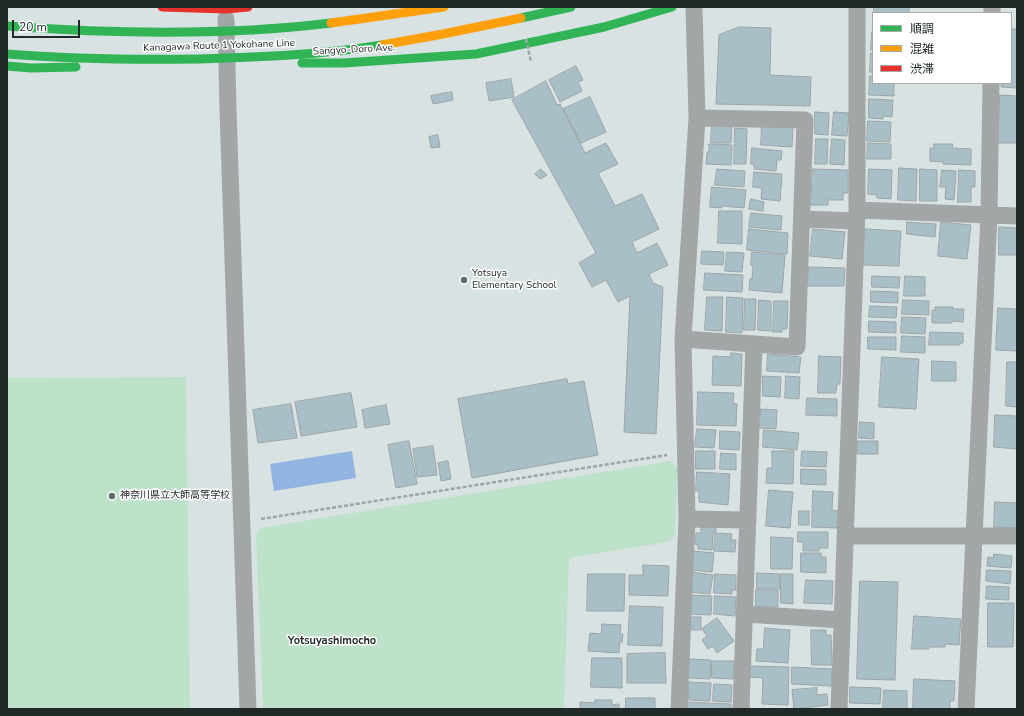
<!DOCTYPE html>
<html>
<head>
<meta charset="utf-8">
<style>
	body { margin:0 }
	#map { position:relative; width:1024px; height:716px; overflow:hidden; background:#d9e2e3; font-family:"Nunito Sans","Noto Sans JP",sans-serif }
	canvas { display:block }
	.frame { position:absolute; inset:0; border:8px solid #222929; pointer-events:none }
	.legend { position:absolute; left:872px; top:12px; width:140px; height:72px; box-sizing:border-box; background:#fff; border:1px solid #a7a9a9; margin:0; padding:5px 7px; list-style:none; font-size:12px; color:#222929 }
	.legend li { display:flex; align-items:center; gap:8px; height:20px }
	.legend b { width:20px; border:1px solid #a7a9a9 }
	.scale { position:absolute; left:12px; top:20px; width:68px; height:18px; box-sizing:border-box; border:2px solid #222929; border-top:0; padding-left:5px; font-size:12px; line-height:14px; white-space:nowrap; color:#222929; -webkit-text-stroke:3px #fff; paint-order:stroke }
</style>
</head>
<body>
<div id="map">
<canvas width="1024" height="716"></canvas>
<div class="frame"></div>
<ul class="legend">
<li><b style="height:5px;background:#30b455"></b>順調</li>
<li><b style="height:5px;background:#ff9f0a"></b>混雑</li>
<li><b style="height:5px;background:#e5322d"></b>渋滞</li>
</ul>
<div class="scale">20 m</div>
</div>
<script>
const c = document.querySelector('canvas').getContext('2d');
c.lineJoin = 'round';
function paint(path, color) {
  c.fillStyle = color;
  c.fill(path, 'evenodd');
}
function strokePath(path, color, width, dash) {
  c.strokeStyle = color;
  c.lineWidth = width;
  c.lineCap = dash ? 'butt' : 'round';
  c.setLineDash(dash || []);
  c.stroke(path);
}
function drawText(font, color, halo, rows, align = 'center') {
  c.font = font + ' "Nunito Sans","Noto Sans JP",sans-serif';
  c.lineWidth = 3;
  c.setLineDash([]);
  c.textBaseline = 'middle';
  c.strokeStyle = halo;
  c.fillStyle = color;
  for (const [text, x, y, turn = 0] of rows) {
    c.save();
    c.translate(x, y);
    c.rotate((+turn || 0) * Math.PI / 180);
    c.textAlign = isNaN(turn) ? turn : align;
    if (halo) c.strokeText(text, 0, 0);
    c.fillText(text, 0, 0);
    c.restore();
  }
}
const green = new Path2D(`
	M186,377l4,332h-183v-331z
	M671,461l7,8 -3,66 -7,7 -99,16 -5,151h-301l-7,-175 5,-6z`);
const water = new Path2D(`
	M352,451l4,27 -82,13 -4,-27z`);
const building = new Path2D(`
	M874,7h35v6h-35z
	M739,27l32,1 -1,47 41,2 -1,29 -94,-2 3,-69z
	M1011,29h6v59l-16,-1v-4h10z
	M872,32h1v18h-2z
	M871,53h2v19h-3z
	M576,66l7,14 -5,2 4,9 -22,11 -11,-22z
	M870,76h3v7h21v13l-25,-1z
	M511,79l3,18 -25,4 -3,-18z
	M546,81l11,24 3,-1 25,49 21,-10 12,21 -20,9 17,33 27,-12 17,35 -27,13 5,11 20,-10 11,22 -19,9 4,9 10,4 -7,147 -32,-2 6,-136 -12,6 -12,-22 -14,7 -13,-24 17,-10 -84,-153z
	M452,92l1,8 -20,4 -2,-8z
	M1000,95l17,1v47h-18z
	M590,97l16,35 -25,11 -18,-34z
	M869,99l24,1 -1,17 -9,-1v3l-14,-1z
	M815,112l14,1 -1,22 -13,-1z
	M834,112l15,1 -2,23 -15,-1z
	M868,121l23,1 -1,20 -23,-1z
	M712,122l20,1 -1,20h-20z
	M762,124l31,2 -1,21 -31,-2z
	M735,128l12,1 -1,35h-12z
	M438,135l2,12 -9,1 -2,-11z
	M816,139h12l-1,25h-12z
	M832,139l13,1 -1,25 -14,-1z
	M868,143l23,1v15h-24z
	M709,144l23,1 -1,20 -25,-1 1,-12h2z
	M934,144h19l-1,4 19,1v16l-28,-1v-2l-13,-1v-13h4z
	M752,148l30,3 -1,9h-4l-1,11 -22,-2v-5h-3z
	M899,168l18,1 -1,32 -18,-1z
	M541,169l6,6 -7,4 -5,-5z
	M717,169l28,2 -1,16 -29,-2z
	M813,169l35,1v23h-5v7h-15v5h-17z
	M869,169l23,1 -1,29 -14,-1v-3l-9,-1z
	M920,169l17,1v31h-17z
	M942,170l14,1 -2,29 -9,-1 1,-12h-6z
	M959,170l16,1v16h-4v15h-13z
	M754,172l28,2 -2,27 -19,-2 1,-11 -9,-1z
	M712,187l34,3 -2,18 -22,-2v2l-12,-1z
	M751,199l13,3 -1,9 -14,-2z
	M719,211h23v33l-24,-1z
	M751,213l31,3 -1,14 -32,-3z
	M907,222l29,2 -1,13 -28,-3z
	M941,222l30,3 -4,34 -29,-3z
	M999,227l18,1v27h-18z
	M749,229l39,4 -1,21 -40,-4z
	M813,229l32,3 -3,27 -32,-3z
	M865,229l36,2 -2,35 -35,-1z
	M702,251l22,1 -1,13 -22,-1z
	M727,252l17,1 -2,19 -17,-1z
	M752,252l33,3 -3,38 -33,-3 1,-11h2l1,-13 -2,-1z
	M809,267l36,1 -1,18h-36z
	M705,273l38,2 -1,17 -38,-2z
	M872,276l28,1 -1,11 -27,-1z
	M905,276l20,1v19h-21z
	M871,291l27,1v11l-27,-1z
	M707,297h16l-1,34 -17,-1z
	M727,297l16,1 -1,35 -16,-1z
	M745,299h11l-1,31h-11z
	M759,300l12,1v30l-13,-1z
	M903,300l26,1v14l-27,-1z
	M774,301h14l-1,28h-5v3h-9z
	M870,306l27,1 -1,11 -27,-1z
	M935,307h18v2h11l-1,13 -11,-1v2h-20v-13h4z
	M998,308l19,1v42l-21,-1z
	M902,317l24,1 -1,16 -24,-1z
	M869,321l27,1v11l-27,-1z
	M930,332l33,1v10h-3v2h-31z
	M902,336l23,1v16l-24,-1z
	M868,337h28v13l-28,-1z
	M731,353l11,1 -1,32 -29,-1 1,-29 18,1z
	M768,354l33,3 -2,16 -32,-2z
	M819,356l22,1 -1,27h-3l-1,9h-18z
	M882,357l37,2 -3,50 -37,-2z
	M932,361l24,1v19h-24z
	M1007,362h10v45l-11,-1z
	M763,376l18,1 -1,20 -17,-1z
	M786,376l14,1 -1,22 -14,-1z
	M567,379l1,5 16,-3 14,74 -126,23 -14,-79z
	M698,392l36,1 -1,10 4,1 -1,22 -39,-1z
	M351,393l6,34 -56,9 -6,-34z
	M807,398l30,1v17l-31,-1z
	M291,404l6,34 -39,5 -5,-33z
	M386,405l4,19 -25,4 -3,-18z
	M761,409l16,1 -1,19 -16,-1z
	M995,415l22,1v33l-23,-2z
	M860,422l14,1v16l-15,-1z
	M697,429l19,1 -2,18 -19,-1z
	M764,430l35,3 -2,17 -34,-3z
	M720,431l20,1 -1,18 -19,-1z
	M409,441l8,43 -21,4 -8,-43z
	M858,441h20v13h-20z
	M433,446l4,29 -20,2 -4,-28z
	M696,451h19v18h-19z
	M772,451h22l-1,33 -27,-1 1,-15h5z
	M802,451l25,1 -1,15 -25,-1z
	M721,453l15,1v16l-16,-1z
	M448,461l3,18 -10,2 -3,-18z
	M801,469l25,1v15l-25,-1z
	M697,472l33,2 -2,31 -29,-3v-11h-3z
	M769,490l24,2 -3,36 -24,-2z
	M813,491l20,1 -1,18 6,1 -1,17 -25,-1z
	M995,502l22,1v25l-23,-1z
	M799,511h10v14h-10z
	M701,527h15v5h-3l-1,18 -14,-1v-4l-3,-1 1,-11h5z
	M798,532h30v16h-9v3h-16v-9h-5z
	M715,533l17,1 -1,6h5l-1,12 -21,-1z
	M771,537l22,1 -1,31h-21z
	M693,551l21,2 -2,19 -20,-2z
	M801,553h20v4h5v16l-25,-1z
	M994,554l18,2 -1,12 -24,-2 1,-9 5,1z
	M643,565l26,1 -1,30 -39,-1v-20h14z
	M987,570l24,1 -1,13 -24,-3z
	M692,572l21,3 -3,19 -20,-2z
	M757,573l23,1v15h-23z
	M588,574h37l-1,37h-37z
	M715,574l21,1v15h-4v4l-18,-1z
	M781,574h12v30l-12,-1z
	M806,580l27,1 -1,23 -28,-1z
	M860,581l38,1 -3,98 -38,-1z
	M987,586l22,1v13l-23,-1z
	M756,590h22v17h-22z
	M691,595l21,1 -1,19 -21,-1z
	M715,596l21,1 -1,19 -21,-2z
	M988,603h26l-1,44h-25z
	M630,606l33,1 -1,39 -34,-1z
	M914,616l47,3 -2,26 -14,-1v3h-16v2h-17z
	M688,617h13v13h-13z
	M717,618l17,23 -17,12 -4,-7 -5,3 -6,-9 5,-4 -5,-7z
	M602,624l19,1 -1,9h3l-1,8h-2l-1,11 -31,-2 2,-18 11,1z
	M765,628l25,2 -2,33 -32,-2 1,-12h6z
	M811,630h15v5h5l1,30h-20z
	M665,653l1,30h-39v-29z
	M592,658h30v30l-31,-1z
	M690,659l21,1 -1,19 -21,-1z
	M712,661h22l-1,18 -21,-1z
	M749,666l40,1 -1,38 -26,-1 1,-26 -14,-1z
	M792,667l40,2v17l-40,-2z
	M914,679l41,2 -1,20h-4v8h-37z
	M689,682l22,1 -1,18 -21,-1z
	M714,684l18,1 -1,17 -18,-1z
	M850,687l31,1 -1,16 -30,-1z
	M817,688v7l10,-1 1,11 -34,4 -2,-19z
	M884,690l23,1v18h-24z
	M626,698h29v11h-29z
	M595,700h17v5l7,-1v5h-39v-7l15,1z
	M687,702l44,2v5h-45z`);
const path = new Path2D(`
	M261,519l406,-64`);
const street = new Path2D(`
	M992,13v-6
	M226,19l2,91 20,599
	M857,210l160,6
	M802,219l54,2
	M683,339l114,8 8,-227 -108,-2
	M687,519l61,1
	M845,536h172
	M744,614l98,6
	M679,709l8,-190 -4,-180 14,-221 -3,-111
	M741,709l13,-365
	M839,709l18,-499v-203
	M966,709l23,-494 2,-132`);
const fast = new Path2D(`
	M302,63h42l132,-9 128,-27 68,-20
	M7,66l24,2 45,-1`);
const jam = new Path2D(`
	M162,7l64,2 22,-2`);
const pathBridge = new Path2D(`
	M526,39l5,23`);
const fastBridge = new Path2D(`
	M521,18l50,-11
	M7,26c108,8 217,10 324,-3
	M7,54c63,5 127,6 191,5 62,-2 123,-4 184,-14`);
const slowBridge = new Path2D(`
	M331,23l113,-16
	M382,45l61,-11 78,-16`);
const markers = [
	[464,280,4,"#626a6a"],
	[112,496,4,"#626a6a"]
];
const streetNames = [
	["Kanagawa Route 1 Yokohane Line",219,46,-2],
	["Sangyo-Doro Ave.",354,50,-3]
];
const poiNames = [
	["Yotsuya",472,274],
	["Elementary School",472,286],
	["神奈川県立大師高等学校",120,496]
];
const neighbourhoodNames = [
	["Yotsuyashimocho",332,641]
];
paint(green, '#bee2c9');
paint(water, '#91b4e1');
paint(building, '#a9bfc7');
strokePath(building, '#9ea4a6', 1);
strokePath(path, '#a0a4a4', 2.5, [4, 2]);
strokePath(street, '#a2a6a6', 17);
strokePath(fast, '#30b455', 9);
strokePath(jam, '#e5322d', 9);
strokePath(pathBridge, '#a0a4a4', 2.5, [4, 2]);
strokePath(fastBridge, '#30b455', 9);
strokePath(slowBridge, '#ff9f0a', 9);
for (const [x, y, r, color] of markers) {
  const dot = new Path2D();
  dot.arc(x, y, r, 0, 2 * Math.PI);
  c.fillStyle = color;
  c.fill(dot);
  strokePath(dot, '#fff', 1.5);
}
drawText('10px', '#222929', '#fff', streetNames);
drawText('10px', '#222929', '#fff', poiNames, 'left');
drawText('bold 11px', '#222929', '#fff', neighbourhoodNames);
</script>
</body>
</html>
